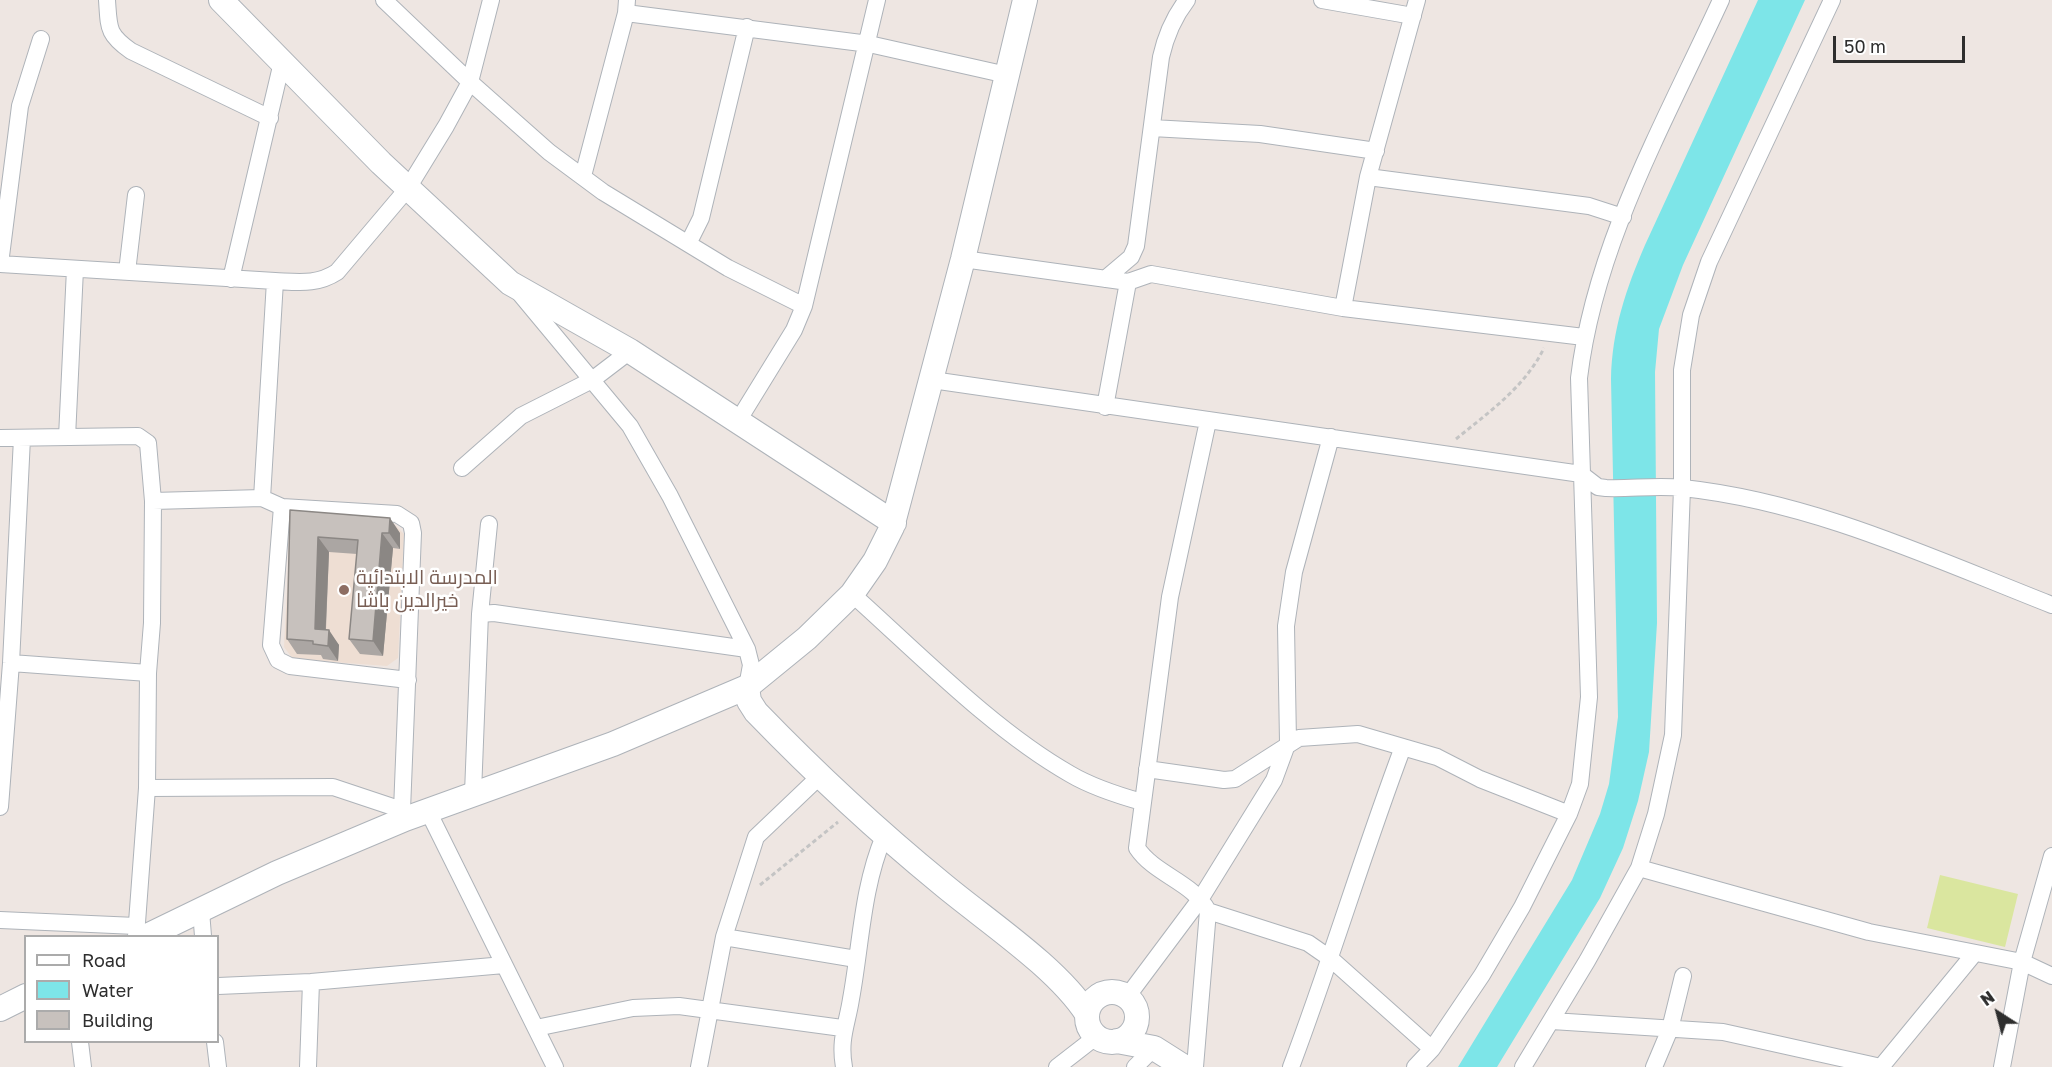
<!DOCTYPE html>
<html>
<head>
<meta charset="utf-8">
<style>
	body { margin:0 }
	#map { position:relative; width:2052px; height:1067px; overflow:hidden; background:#eee6e2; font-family:"Golos Text",sans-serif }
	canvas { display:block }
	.legend { position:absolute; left:24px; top:935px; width:195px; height:108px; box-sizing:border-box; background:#fff; border:2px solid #ababab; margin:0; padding:8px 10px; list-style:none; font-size:18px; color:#2e2e2e }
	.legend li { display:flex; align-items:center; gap:12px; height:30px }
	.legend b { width:30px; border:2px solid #ababab }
	.north { position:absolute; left:1968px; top:983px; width:60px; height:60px; -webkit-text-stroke:4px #fff; paint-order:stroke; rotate:324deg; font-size:16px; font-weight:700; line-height:24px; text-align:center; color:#2e2e2e }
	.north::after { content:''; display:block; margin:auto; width:21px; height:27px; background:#2e2e2e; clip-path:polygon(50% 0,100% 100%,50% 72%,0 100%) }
	.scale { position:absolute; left:1833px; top:36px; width:132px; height:27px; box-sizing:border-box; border:3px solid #2e2e2e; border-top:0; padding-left:8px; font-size:18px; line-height:21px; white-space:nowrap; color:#2e2e2e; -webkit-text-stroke:4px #fff; paint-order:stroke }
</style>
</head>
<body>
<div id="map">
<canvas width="2052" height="1067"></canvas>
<ul class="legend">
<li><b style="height:8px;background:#fff"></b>Road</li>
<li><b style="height:16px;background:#7de5e8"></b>Water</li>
<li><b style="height:16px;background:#c7c1bd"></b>Building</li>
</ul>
<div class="north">N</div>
<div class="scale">50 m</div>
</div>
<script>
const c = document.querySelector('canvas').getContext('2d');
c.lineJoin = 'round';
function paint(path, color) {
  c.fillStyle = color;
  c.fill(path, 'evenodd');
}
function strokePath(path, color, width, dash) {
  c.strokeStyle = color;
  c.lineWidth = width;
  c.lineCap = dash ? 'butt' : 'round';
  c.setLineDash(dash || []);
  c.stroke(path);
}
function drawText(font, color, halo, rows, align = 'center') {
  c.font = font + ' "Golos Text",Cairo,sans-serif';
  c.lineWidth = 5;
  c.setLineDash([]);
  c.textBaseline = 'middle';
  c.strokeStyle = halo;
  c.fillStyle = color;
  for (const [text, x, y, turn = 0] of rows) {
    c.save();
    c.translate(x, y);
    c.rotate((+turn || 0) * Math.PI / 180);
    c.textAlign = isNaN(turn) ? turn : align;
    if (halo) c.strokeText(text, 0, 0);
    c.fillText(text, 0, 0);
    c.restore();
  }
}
const education = new Path2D(`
	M298,519l95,4 11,11 -6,124 -11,8 -94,-7 -9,-12 6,-116z`);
const pitch = new Path2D(`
	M1940,875l78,19 -13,53 -78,-19z`);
const water = new Path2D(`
	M1758,0h47l-122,265 -24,64 -4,43 2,251 -8,129 -11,49 -15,47 -23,50 -103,169h-39l114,-187 28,-66 9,-30 9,-67 -7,-338c1,-49 15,-90 34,-134z`);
const path = new Path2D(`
	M1456,439c33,-27 69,-52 88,-91
	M760,885l78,-63`);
const street = new Path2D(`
	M107,0c2,28 0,34 24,51l139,67
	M384,0l86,82 79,70 54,40 125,76 76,38
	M1322,0l91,16
	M626,13l243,31 138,31
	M1152,128l108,6 116,17
	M583,176l43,-163 1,-13
	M1368,177l221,29 34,11
	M689,242l12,-24 46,-191
	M963,259l165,23 23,-8 192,34 241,29
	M0,264l275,17c24,1 42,4 62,-9l71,-84 38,-62 24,-44 21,-82
	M0,264l20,-158 21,-67
	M127,272l9,-77
	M231,279l51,-217
	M1105,279l26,-22 5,-11 25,-189c5,-22 12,-39 26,-57
	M521,295l109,131 40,70 77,153 4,16 -4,22
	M1343,308l25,-131 49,-177
	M932,380l649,94 17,13 8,1c25,1 52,-3 77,0 130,14 249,70 369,117
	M1105,407l23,-125
	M738,421l56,-91 10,-24 73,-306
	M67,437l8,-168
	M0,438l138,-2 10,7 5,58 -1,122 -4,50 -1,115 -11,148
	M462,468l59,-52 71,-36 38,-29
	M262,498l13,-217
	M153,501l109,-3 20,9 115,7 14,9 2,10 -11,277 3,9
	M282,507l-11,138 7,15 12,6 118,14
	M852,594c66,59 142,137 218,180 22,13 47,21 72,28
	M480,614l9,-90
	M11,663l137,10
	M1147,769l77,11 11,-1 64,-41 59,-4 79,23 43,22 89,35
	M147,788l186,-1 69,23
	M473,793l7,-179 14,-1 253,36
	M0,807l11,-144 11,-225
	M428,811l127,256
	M1639,868l230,64 153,30 30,14
	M201,911l2,25
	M1208,911l100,32 23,16 101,90
	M0,920l136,6
	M724,937l132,22
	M218,986l93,-4 193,-17
	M1127,997l74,-99 73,-118 14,-38 -2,-116 8,-54 37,-135
	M1552,1021l171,11 158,35
	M536,1028l97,-20 46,-2 163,22
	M80,1042l3,25
	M215,1042l3,25
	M308,1067l3,-85
	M699,1067l25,-130 32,-100 63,-60
	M844,1067c-5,-28 3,-42 7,-68 10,-54 11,-111 33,-163
	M1057,1067l40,-31
	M1135,1067l19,-19
	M1195,1067l13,-156c-15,-29 -53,-36 -71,-63l33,-251 38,-176
	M1291,1067c40,-106 72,-214 112,-320
	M1415,1067l17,-18 50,-74 40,-68 47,-93 11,-30 9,-87 -10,-319c16,-134 86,-256 142,-378
	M1523,1067l64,-106 52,-93 17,-54 17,-79 9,-247v-118l9,-55 18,-53 123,-262
	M1654,1067l16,-38 13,-53
	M1881,1067l93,-113
	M2002,1067l20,-105 30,-106`);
const secondary = new Path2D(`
	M221,0l160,163 129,120 120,68 264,172
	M747,687l2,14 7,11c59,61 119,117 185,171 44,37 116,84 146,131
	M147,936l130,-63 128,-54 208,-75 134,-57 60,-49 45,-44 23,-33 17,-34 71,-268 62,-259
	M1087 1017a25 25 0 1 1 50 0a25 25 0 1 1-50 0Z
	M0,1009l26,-13
	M1117,1041l37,7 30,19`);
const wall = new Path2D(`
	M290,510l110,23v16l-7,-1 -10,108 -23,-2 -11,-15 8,-85 -28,-2 -3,77 13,16 -1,16 -15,-2 -2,-4 -24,-1 -10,-15z`);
const shadedWall = new Path2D(`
	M390,518l10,15v16l-11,-16z
	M382,533l11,15 -10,108 -10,-15z
	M318,537l11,15 -4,92 -10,-15z
	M329,630l10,15 -1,16 -10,-15z`);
const building = new Path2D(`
	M290,510l100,8 -1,15h-7l-9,108 -24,-2 9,-99 -40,-3 -3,92 14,1 -1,16 -15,-2v-3l-26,-2z`);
const markers = [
	[344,590,6,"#8d6e63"]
];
const educationNames = [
	["المدرسة الابتدائية",356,578],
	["خيرالدين باشا",356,601]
];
paint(education, '#eeded3');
paint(pitch, '#dae69f');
paint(water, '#7de5e8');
strokePath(street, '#aeb3b9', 18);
strokePath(secondary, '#aeb3b9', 26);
strokePath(path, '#c4c4c4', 3, [4.5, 3]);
strokePath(street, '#fff', 16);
strokePath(secondary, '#fff', 24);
paint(wall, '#aba6a3');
paint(shadedWall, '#8b8784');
paint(building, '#c7c1bd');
strokePath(building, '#8b8784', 1.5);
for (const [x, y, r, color] of markers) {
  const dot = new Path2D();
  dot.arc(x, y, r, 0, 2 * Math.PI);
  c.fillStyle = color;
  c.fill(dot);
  strokePath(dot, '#fff', 2);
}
drawText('20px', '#785e54', '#fff', educationNames, 'left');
</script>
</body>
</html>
